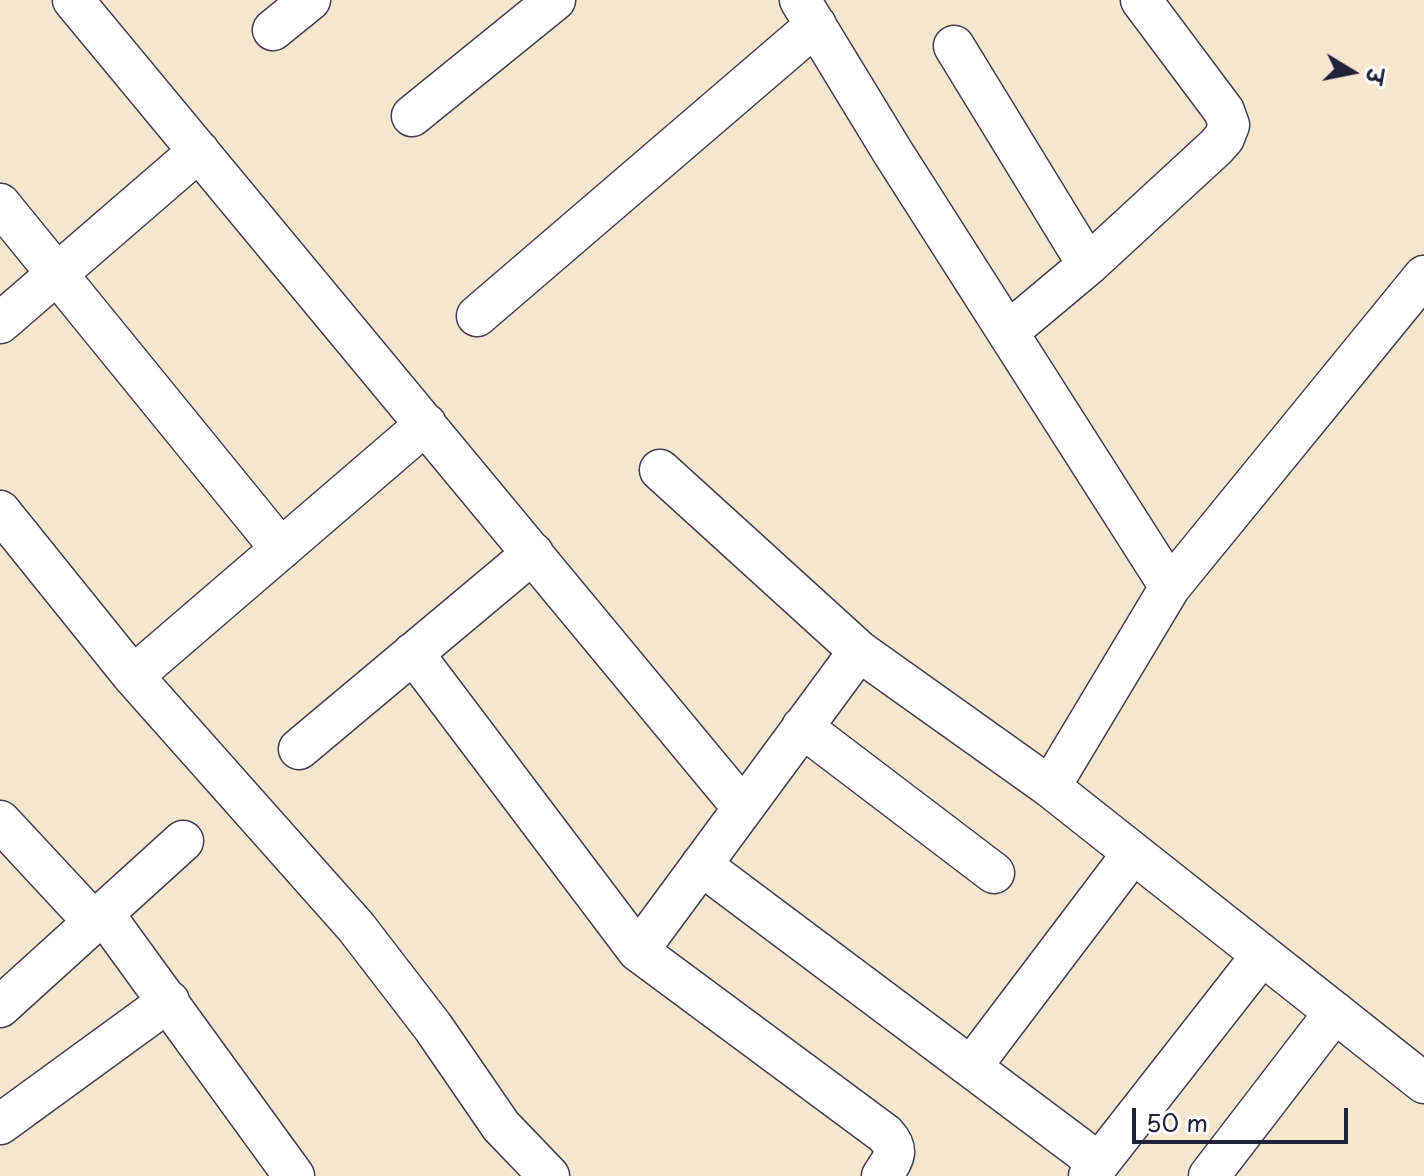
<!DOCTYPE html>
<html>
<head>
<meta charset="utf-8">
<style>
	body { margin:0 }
	#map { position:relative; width:1424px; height:1176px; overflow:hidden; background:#f6e6d0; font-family:"Playpen Sans","Playpen Sans Deva",sans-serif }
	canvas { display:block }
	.north { position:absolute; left:1312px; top:32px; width:80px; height:80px; -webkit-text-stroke:6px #fff; paint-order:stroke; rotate:100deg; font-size:22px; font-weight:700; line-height:32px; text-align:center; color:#22223b }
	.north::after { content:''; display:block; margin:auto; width:28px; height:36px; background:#22223b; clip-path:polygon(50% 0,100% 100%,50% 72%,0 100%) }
	.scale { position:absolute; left:1132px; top:1108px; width:216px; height:36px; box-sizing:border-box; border:4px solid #22223b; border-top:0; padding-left:10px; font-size:24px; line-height:28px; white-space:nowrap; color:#22223b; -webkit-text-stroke:6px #fff; paint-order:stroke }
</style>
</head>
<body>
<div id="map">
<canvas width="1424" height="1176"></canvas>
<div class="north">उ</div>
<div class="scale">50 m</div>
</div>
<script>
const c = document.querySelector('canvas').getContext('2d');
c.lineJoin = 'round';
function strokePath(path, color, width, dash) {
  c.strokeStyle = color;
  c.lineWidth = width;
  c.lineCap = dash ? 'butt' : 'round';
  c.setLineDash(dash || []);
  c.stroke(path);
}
const minor = new Path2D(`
	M73,0l670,808
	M800,0l92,151 278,436
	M273,30l37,-30
	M954,46l134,219
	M412,116l143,-116
	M0,204l281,345
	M477,316l339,-291
	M0,323l199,-172
	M1008,332l80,-67 128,-118 8,-9 5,-13 -5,-14 -83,-111
	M660,470l199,181 191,136 374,296
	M0,511l133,165 223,251 77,100 68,99 48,50
	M413,653l225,298 247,183c16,17 8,25 -3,42
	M133,676l293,-252
	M802,727l192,146
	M299,749l234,-196
	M1050,787l120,-200 254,-311
	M0,821l94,101
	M701,865l398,298
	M103,913l191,263
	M638,951l221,-300
	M0,1007l183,-166
	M971,1067l162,-214
	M0,1124l169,-123
	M1089,1176l173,-221
	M1209,1176l126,-164`);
strokePath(minor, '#423f51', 43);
strokePath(minor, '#fff', 40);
</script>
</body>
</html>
